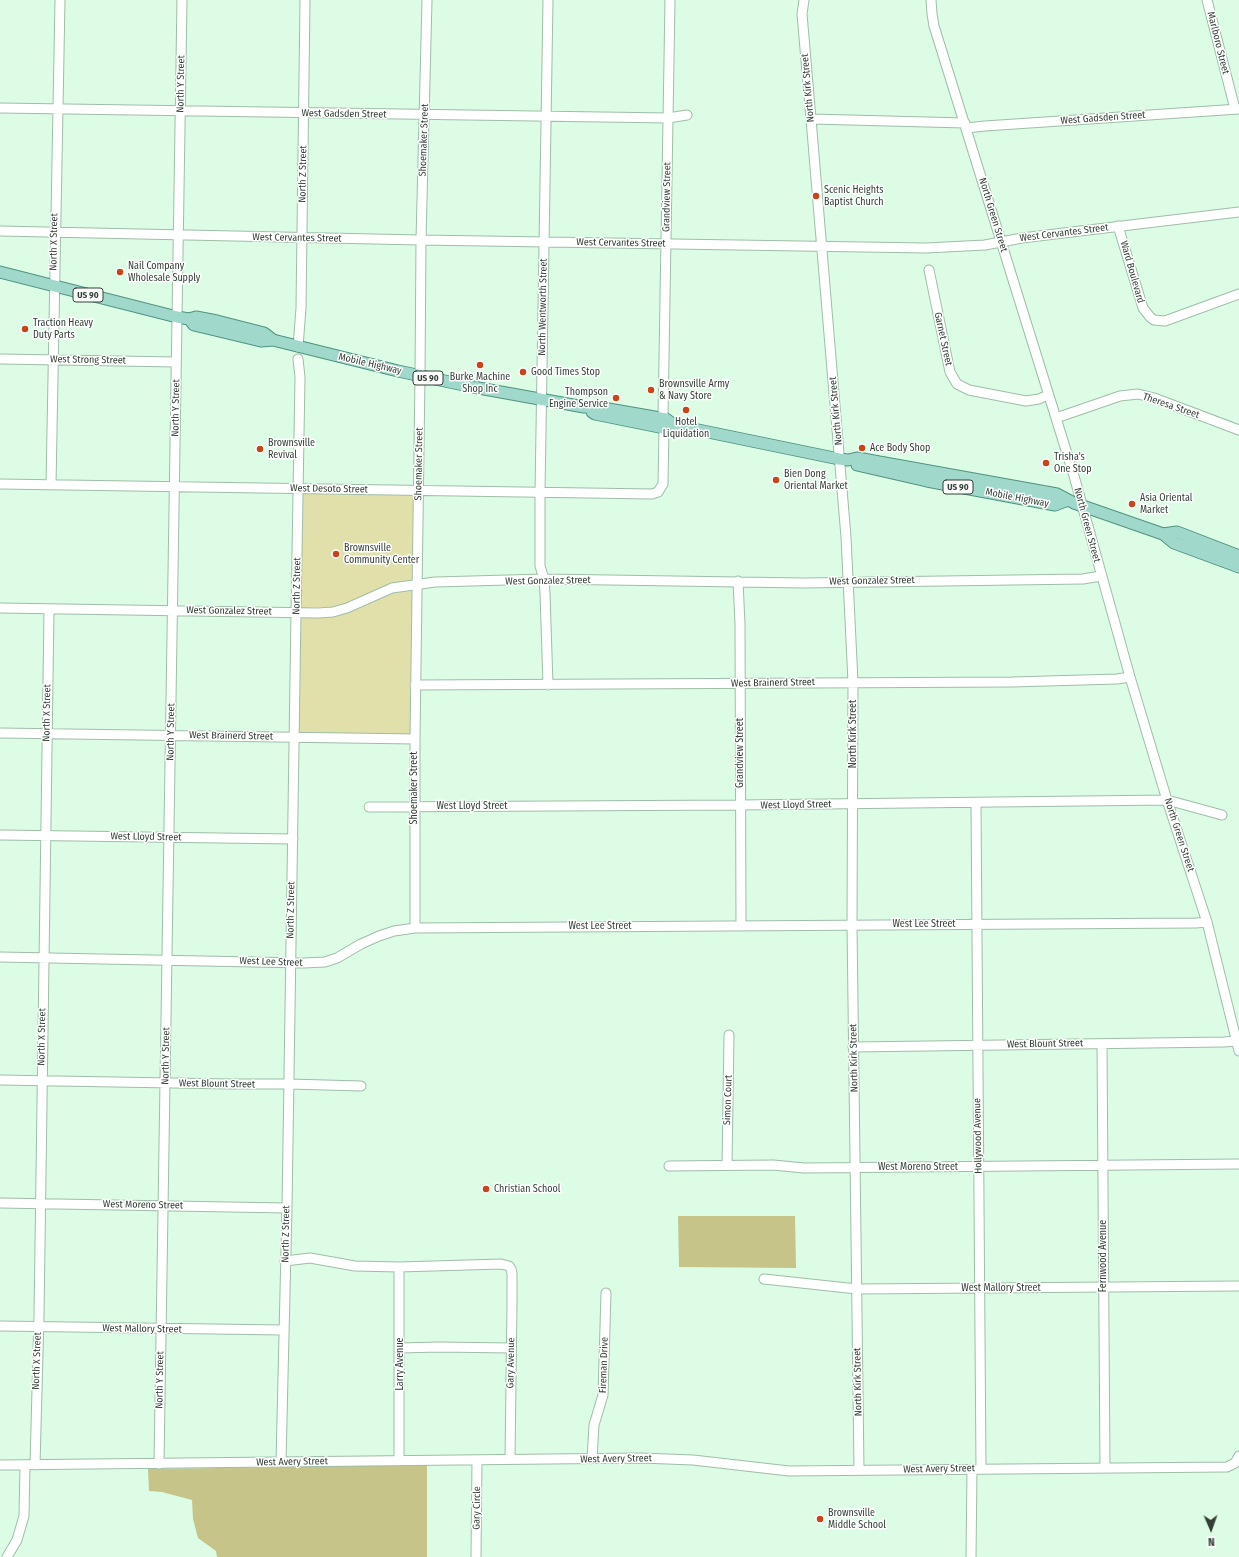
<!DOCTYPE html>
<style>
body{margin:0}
#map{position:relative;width:1239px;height:1557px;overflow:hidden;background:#ddfce6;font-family:"Fira Sans Condensed",sans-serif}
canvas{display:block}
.north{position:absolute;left:1191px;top:1509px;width:40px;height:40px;-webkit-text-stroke:3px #fff;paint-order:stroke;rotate:178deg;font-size:11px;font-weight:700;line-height:16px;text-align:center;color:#333f36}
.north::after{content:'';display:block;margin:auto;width:14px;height:18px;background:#333f36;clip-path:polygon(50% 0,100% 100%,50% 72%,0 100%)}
</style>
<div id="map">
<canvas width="1239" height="1557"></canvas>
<div class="north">N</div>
</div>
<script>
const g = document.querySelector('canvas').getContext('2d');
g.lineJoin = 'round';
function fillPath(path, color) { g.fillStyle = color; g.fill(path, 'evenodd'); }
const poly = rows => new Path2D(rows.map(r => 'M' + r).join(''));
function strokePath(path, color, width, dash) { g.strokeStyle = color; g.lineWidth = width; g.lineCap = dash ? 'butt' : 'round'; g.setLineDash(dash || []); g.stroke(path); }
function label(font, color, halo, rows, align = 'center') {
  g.font = font + ' "Fira Sans Condensed",sans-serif'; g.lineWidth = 3; g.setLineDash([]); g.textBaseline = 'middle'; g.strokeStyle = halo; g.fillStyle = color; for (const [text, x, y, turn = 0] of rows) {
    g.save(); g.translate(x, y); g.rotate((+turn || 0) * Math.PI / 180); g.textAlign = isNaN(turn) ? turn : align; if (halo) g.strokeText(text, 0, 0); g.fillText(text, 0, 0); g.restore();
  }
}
fillPath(poly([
 [302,493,415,495,413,581,392,584,346,604,333,607,300,608],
 [413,590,411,735,298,733,300,617,318,618,338,615,393,593]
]), '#e1e0aa');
fillPath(poly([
 [678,1216,795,1216,796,1268,679,1267],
 [427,1465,427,1557,217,1557,216,1551,198,1538,193,1519,192,1500,162,1492,149,1491,148,1469]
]), '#c6c489');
const minor = poly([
 [804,0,802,14,811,119,846,537,853,682,852,925,859,1470],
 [931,0,932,14,934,26,1074,476,1130,677,1167,800,1207,922,1239,1051],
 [1207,0,1235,109],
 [0,108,668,118,687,115],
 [811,119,965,123],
 [966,128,985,126,1239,109],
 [1118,226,1143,308,1150,317,1154,320,1165,321,1239,294],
 [0,231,421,240,926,248,985,245,1022,238,1239,212],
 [929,270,950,372,957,384,969,390,1026,401,1039,399,1048,395],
 [298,347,301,308,305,0],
 [0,359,176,362],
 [663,418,670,0],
 [1056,418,1120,396,1138,394,1154,398,1239,430],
 [0,484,652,494,658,492,663,484,664,428],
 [51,485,60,0],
 [738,581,740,624,741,925],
 [0,608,318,613,333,612,347,608,392,588,435,582,544,579,804,583,1083,579,1101,576],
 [415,685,1012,682,1117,679,1130,677],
 [548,685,545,593,544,579,540,566,540,492,548,0],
 [0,733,415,739],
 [976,803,981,1469],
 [369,807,740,805,1167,800,1222,815],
 [0,835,293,839],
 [415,928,415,739,420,376,421,240,427,0],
 [0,957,304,963,325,962,337,958,361,944,379,936,394,931,415,928,1196,923,1207,922],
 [1102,1044,1105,1468],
 [853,1047,1224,1042,1236,1041],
 [0,1080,230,1084,289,1084,361,1086],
 [727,1165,729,1035],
 [669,1166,773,1165,804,1168,1239,1164],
 [0,1203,287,1208],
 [285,1261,310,1258,355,1266,399,1267,501,1264,509,1266,511,1269,512,1274,512,1304,510,1459],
 [399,1267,399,1460],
 [764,1279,857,1289,1239,1286],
 [0,1326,284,1330],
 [400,1348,439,1347,511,1348],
 [592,1459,594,1425,603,1395,606,1293],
 [281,1462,287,1208,296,612,300,377,298,359],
 [159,1464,182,0],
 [0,1465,641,1458,693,1460,789,1471,1227,1467,1235,1463,1239,1456],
 [35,1465,39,1315,49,609],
 [7,1557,17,1540,24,1516,25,1465],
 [476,1557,477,1460],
 [971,1557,972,1469]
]);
const major = poly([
 [0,272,177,317,189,319,196,317,217,321,264,333,273,340],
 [189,319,194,325,215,330,261,341,273,340,398,371,473,387,584,407,597,407,666,419,674,425,839,459,848,460,857,458,1057,494,1074,503,1163,534,1174,543,1239,567],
 [592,412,595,414,664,428,674,425],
 [857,465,927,481,1055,505,1068,500],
 [1163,534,1177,532,1239,556]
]);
strokePath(minor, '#9fbda7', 11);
strokePath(major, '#509281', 13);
strokePath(minor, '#fff', 9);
strokePath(major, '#a0d9cc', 11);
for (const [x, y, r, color] of [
 [816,196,4,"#cc4319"],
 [120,272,4,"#cc4319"],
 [25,329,4,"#cc4319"],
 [480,365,4,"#cc4319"],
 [523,372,4,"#cc4319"],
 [651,390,4,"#cc4319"],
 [616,398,4,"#cc4319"],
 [686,410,4,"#cc4319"],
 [862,448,4,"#cc4319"],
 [260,449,4,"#cc4319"],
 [1046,463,4,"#cc4319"],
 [776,480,4,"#cc4319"],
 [1132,504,4,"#cc4319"],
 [336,554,4,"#cc4319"],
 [486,1189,4,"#cc4319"],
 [820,1519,4,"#cc4319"]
]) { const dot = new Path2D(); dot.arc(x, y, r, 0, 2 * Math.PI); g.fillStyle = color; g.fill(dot); strokePath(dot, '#fff', 1.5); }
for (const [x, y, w] of [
 [88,295,30],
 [428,378,30],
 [958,487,30]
]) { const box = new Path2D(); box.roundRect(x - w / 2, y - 7, w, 14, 3); g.fillStyle = '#fff'; g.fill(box); strokePath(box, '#333f36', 1); }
label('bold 9px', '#333f36', null, [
 ["US 90",88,295],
 ["US 90",428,378],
 ["US 90",958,487]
]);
label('10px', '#333f36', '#fff', [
 ["Marlboro Street",1218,43,76],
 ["North Y Street",181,84,-89],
 ["North Kirk Street",808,88,-95],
 ["West Gadsden Street",344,114,1],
 ["West Gadsden Street",1103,118,-4],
 ["Shoemaker Street",424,140,-88],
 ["North Z Street",303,174,-89],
 ["Grandview Street",667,197,-89],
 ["North Green Street",993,215,73],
 ["West Cervantes Street",1064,233,-7],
 ["West Cervantes Street",297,238,1],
 ["North X Street",54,242,-89],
 ["West Cervantes Street",621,243,1],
 ["Ward Boulevard",1132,272,74],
 ["North Wentworth Street",543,307,-89],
 ["Garnet Street",943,339,78],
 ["West Strong Street",88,360,1],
 ["Mobile Highway",370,364,13],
 ["Theresa Street",1171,406,19],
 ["North Y Street",176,408,-89],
 ["North Kirk Street",836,411,-95],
 ["Shoemaker Street",419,464,-89],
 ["West Desoto Street",329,489,1],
 ["Mobile Highway",1017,498,11],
 ["North Green Street",1087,525,75],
 ["West Gonzalez Street",548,581,-1],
 ["West Gonzalez Street",872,581,-1],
 ["North Z Street",297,586,-89],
 ["West Gonzalez Street",229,611,1],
 ["West Brainerd Street",773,683,-1],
 ["North X Street",47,713,-89],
 ["North Y Street",171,732,-89],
 ["North Kirk Street",853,734,-90],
 ["West Brainerd Street",231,736,1],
 ["Grandview Street",740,753,-90],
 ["Shoemaker Street",414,788,-90],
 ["West Lloyd Street",796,805,-1],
 ["West Lloyd Street",472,806],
 ["North Green Street",1179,835,72],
 ["West Lloyd Street",146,837,1],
 ["North Z Street",291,910,-89],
 ["West Lee Street",924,924],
 ["West Lee Street",600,926],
 ["West Lee Street",271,962,2],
 ["North X Street",42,1037,-89],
 ["West Blount Street",1045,1044,-1],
 ["North Y Street",166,1056,-89],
 ["North Kirk Street",854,1058,-91],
 ["West Blount Street",217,1084,1],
 ["Simon Court",728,1100,-88],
 ["Hollywood Avenue",978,1136,-91],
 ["West Moreno Street",918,1167],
 ["West Moreno Street",143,1205,1],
 ["North Z Street",286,1234,-89],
 ["Fernwood Avenue",1103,1256,-90],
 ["West Mallory Street",1001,1288],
 ["West Mallory Street",142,1329,1],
 ["North X Street",37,1361,-88],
 ["Gary Avenue",511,1363,-89],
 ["Larry Avenue",400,1364,-90],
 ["Fireman Drive",604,1365,-88],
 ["North Y Street",160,1380,-89],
 ["North Kirk Street",858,1382,-91],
 ["West Avery Street",616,1459,-1],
 ["West Avery Street",292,1462,-1],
 ["West Avery Street",939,1469,-1],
 ["Gary Circle",477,1508,-89]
]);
label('10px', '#333f36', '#fff', [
 ["Scenic Heights",824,190],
 ["Baptist Church",824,202],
 ["Nail Company",128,266],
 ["Wholesale Supply",128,278],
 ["Traction Heavy",33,323],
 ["Duty Parts",33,335],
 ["Good Times Stop",531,372],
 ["Burke Machine",480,377,"center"],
 ["Shop Inc",480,389,"center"],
 ["Brownsville Army",659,384],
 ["& Navy Store",659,396],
 ["Thompson",608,392,"right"],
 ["Engine Service",608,404,"right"],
 ["Hotel",686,422,"center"],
 ["Liquidation",686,434,"center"],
 ["Brownsville",268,443],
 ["Revival",268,455],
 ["Ace Body Shop",870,448],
 ["Trisha's",1054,457],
 ["One Stop",1054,469],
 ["Bien Dong",784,474],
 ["Oriental Market",784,486],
 ["Asia Oriental",1140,498],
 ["Market",1140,510],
 ["Brownsville",344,548],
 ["Community Center",344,560],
 ["Christian School",494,1189],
 ["Brownsville",828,1513],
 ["Middle School",828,1525]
], 'left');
</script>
